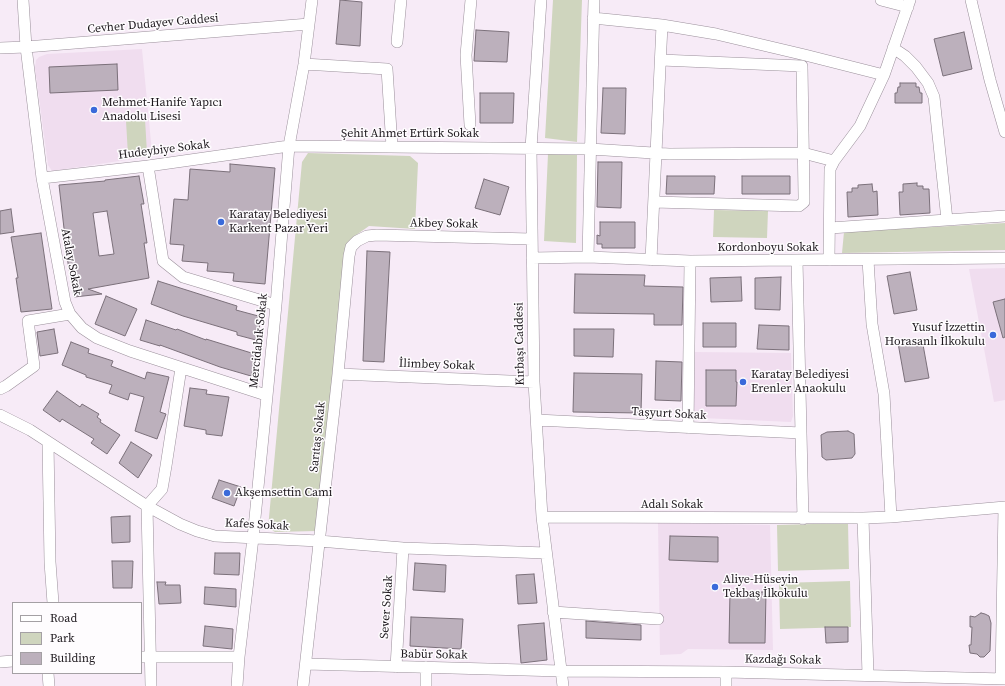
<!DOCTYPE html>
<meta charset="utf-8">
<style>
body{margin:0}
#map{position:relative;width:1005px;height:686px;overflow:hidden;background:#f7ebf7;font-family:"Source Serif 4",serif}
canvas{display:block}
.legend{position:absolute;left:12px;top:602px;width:130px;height:72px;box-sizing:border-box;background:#fefcfe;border:1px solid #a4a0a4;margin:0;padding:5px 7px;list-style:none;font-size:12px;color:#1c171c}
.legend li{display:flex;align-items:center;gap:8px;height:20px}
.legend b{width:20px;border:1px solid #a4a0a4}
</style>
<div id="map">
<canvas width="1005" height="686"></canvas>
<ul class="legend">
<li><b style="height:5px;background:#fff"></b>Road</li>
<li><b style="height:11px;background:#cfd5be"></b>Park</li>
<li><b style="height:11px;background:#bcb0bc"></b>Building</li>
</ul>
</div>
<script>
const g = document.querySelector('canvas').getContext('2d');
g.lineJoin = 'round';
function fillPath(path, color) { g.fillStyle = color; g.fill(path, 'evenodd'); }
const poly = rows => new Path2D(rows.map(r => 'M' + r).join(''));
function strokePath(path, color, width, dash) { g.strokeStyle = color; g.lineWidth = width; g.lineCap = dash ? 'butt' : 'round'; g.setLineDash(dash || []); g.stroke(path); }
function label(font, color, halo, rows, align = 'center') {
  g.font = font + ' "Source Serif 4",serif'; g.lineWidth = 3; g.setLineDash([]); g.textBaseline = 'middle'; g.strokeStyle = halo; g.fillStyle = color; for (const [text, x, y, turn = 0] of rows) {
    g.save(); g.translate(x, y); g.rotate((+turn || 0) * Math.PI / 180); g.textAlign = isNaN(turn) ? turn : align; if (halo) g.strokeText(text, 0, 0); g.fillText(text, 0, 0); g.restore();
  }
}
fillPath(poly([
 [142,49,152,152,147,157,52,171,48,165,35,68,36,60,39,57,47,54],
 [1005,268,1005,400,994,402,969,269],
 [695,352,791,353,793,416,791,422,702,418,696,416,694,411],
 [658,523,770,525,773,650,688,649,681,654,660,655]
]), '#f0ddef');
fillPath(poly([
 [553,0,582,0,577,142,545,138],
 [145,119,147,153,128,155,126,121],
 [308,153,410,156,418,163,415,229,369,226,352,238,346,245,316,531,275,532,268,528,302,162],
 [548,154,577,155,576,243,544,241],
 [714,210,768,211,767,238,713,237],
 [1005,223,1005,250,842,253,844,232],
 [848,523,849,569,778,571,777,525],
 [850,581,851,627,780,629,779,583]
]), '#cfd5be');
const building = poly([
 [340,0,362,2,360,46,336,44,340,0],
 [476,30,509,32,507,62,474,61,476,30],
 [964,32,972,69,943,76,934,39,964,32],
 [117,64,118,90,50,93,49,67,117,64],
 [900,83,916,83,916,87,919,87,920,93,922,93,922,103,895,103,895,93,897,93,898,87,900,87,900,83],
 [603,88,626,88,625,134,601,133,603,88],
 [480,93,514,93,513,123,480,123,480,93],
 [598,162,622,162,621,208,597,207,598,162],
 [230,164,275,168,265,284,233,281,234,273,207,271,208,263,182,261,184,245,170,244,174,199,188,200,190,169,230,172,230,164],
 [139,176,144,204,141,204,147,243,144,243,149,278,88,289,102,294,74,297,68,263,59,185,105,181,105,180,139,176],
 [107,211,114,254,99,256,93,213,107,211],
 [667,176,715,176,714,194,666,194,667,176],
 [742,176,790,176,790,194,742,194,742,176],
 [484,179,509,187,500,215,475,208,484,179],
 [917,183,917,186,923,186,923,189,929,189,930,213,900,215,899,192,903,192,903,184,917,183],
 [872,184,873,192,877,191,878,215,848,217,847,192,852,192,852,188,858,188,858,185,872,184],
 [11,209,14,232,0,234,0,211,11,209],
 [600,222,635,222,635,248,602,248,602,244,597,244,597,235,600,236,600,222],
 [41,233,52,309,21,312,16,278,18,278,11,237,41,233],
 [367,251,390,252,384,362,363,361,367,251],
 [910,272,917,310,894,314,887,276,910,272],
 [575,274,645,275,644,286,683,287,682,325,654,325,654,314,574,313,575,274],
 [741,277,742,301,711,302,710,278,741,277],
 [781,277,780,310,755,309,755,278,781,277],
 [158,281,237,306,236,310,262,317,256,340,237,335,237,332,183,316,151,304,158,281],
 [106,296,137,309,125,336,95,324,106,296],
 [1005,299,1005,337,1003,338,993,302,1005,299],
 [146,320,176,330,177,329,206,340,206,339,258,355,251,376,220,367,160,345,160,346,140,340,146,320],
 [703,323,736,323,736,347,703,347,703,323],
 [759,325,789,326,789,350,757,349,759,325],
 [54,329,58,353,40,356,37,332,54,329],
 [574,329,614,329,613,357,574,356,574,329],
 [922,339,929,378,905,382,898,343,922,339],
 [71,342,89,349,88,353,113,361,111,366,145,379,147,372,169,377,160,412,166,414,157,439,135,431,144,397,130,393,128,400,109,393,112,385,86,377,86,375,62,365,71,342],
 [656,361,682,362,681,401,655,400,656,361],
 [706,370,736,370,736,382,737,382,736,406,706,406,706,370],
 [574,373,642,374,641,413,573,412,574,373],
 [190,388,207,390,206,394,229,397,222,436,206,434,206,430,184,426,190,388],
 [57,391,80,407,82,404,99,414,97,417,101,420,100,422,120,435,107,454,91,443,94,439,62,419,60,422,43,410,57,391],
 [848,431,854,434,855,454,852,458,826,460,822,457,821,435,827,432,848,431],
 [131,442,152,455,138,478,119,463,131,442],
 [219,480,241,487,234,506,212,498,219,480],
 [130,516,130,542,112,543,111,517,130,516],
 [670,536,718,537,718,562,669,560,670,536],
 [215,553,240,553,239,575,214,574,215,553],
 [112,561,133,561,132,588,113,588,112,561],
 [415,563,446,565,445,592,413,590,415,563],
 [534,574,537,603,518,604,516,575,534,574],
 [157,582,166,582,165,585,180,585,181,603,159,604,157,582],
 [205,587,236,589,236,607,204,604,205,587],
 [730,592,766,592,765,643,729,643,730,592],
 [981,613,985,614,989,616,991,623,990,651,984,657,980,657,977,654,970,653,969,645,971,645,972,627,970,627,970,616,975,617,981,613],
 [411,617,463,619,461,649,410,646,411,617],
 [586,621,641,625,641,640,586,638,586,621],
 [544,623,547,660,521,663,518,625,544,623],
 [205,626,233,629,232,649,203,646,205,626],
 [825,627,848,627,848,642,826,643,825,627]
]);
fillPath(building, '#bcb0bc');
strokePath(building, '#7b707a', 1);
const minor = poly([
 [23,0,26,47,42,178,65,302,70,314,82,328,97,338,130,351,266,395],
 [541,0,531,148,534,382,542,517,563,686],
 [881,0,908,7],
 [971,0,990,80,1005,132],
 [593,18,662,25,716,34,805,55,884,75],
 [397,42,401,0],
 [0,48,26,47,309,24],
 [893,48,905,56,916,67,928,83,934,97,947,220],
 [304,64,387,69,392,147],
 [470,125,466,55,471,0],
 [148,166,163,261,183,277,276,305],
 [42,178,148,166,289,146,590,149,669,154,803,153,834,161],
 [654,202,799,206,804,202,804,196,802,66,661,60],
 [830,228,1005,216],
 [588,257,594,0],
 [532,258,588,257,690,261,1005,258],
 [651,260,662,25],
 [797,260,803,519],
 [829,260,830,169,834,161,860,126,884,75,910,0],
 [868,260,872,324,884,394,891,517],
 [338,374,534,382],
 [0,389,6,386,34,366,28,321,70,314],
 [0,415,30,430,147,506,180,524,197,531,215,536,319,541,403,548,546,553],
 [537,420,801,433],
 [688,428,690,261],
 [48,442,50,562,53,603],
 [542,517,863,518,891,517,1005,507],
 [863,518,868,675],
 [553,612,658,619],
 [141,657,239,657],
 [0,662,13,661],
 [306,664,561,671,726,672,1005,679],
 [396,667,403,548],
 [726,672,726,686],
 [48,673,49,686],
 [1001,679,1004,507],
 [151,686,147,506,162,489,166,466,181,368],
 [237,686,239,657,253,538,276,305,289,146,304,64,312,0],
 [303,686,338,374,349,256,351,247,357,241,367,236,377,235,531,239],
 [426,686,426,667]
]);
strokePath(minor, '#9b909b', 12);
strokePath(minor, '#fff', 11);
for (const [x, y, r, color] of [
 [94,110,4,"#3a6ada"],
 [221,222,4,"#3a6ada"],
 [993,335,4,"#3a6ada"],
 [743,382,4,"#3a6ada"],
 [227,493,4,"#3a6ada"],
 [715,587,4,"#3a6ada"]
]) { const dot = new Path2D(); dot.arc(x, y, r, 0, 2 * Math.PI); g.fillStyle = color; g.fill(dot); strokePath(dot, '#fefcfe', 1.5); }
label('12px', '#1c171c', '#fefcfe', [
 ["Cevher Dudayev Caddesi",153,24,-5],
 ["Şehit Ahmet Ertürk Sokak",410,134],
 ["Hudeybiye Sokak",164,150,-7],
 ["Akbey Sokak",444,224,1],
 ["Kordonboyu Sokak",768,248],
 ["Atalay Sokak",71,262,79],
 ["Mercidabık Sokak",259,341,-84],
 ["Kırbaşı Caddesi",520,344,-91],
 ["İlimbey Sokak",437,365,2],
 ["Taşyurt Sokak",669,414,3],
 ["Sarıtaş Sokak",318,437,-84],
 ["Adalı Sokak",672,505],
 ["Kafes Sokak",257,525,3],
 ["Sever Sokak",387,607,-86],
 ["Babür Sokak",434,655,1],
 ["Kazdağı Sokak",783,660,1]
]);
label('12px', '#1c171c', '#fefcfe', [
 ["Mehmet-Hanife Yapıcı",102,103],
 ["Anadolu Lisesi",102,117],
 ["Karatay Belediyesi",229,215],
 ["Karkent Pazar Yeri",229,229],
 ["Yusuf İzzettin",985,328,"right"],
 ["Horasanlı İlkokulu",985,342,"right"],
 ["Karatay Belediyesi",751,375],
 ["Erenler Anaokulu",751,389],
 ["Akşemsettin Cami",235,493],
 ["Aliye-Hüseyin",723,580],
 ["Tekbaş İlkokulu",723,594]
], 'left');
</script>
